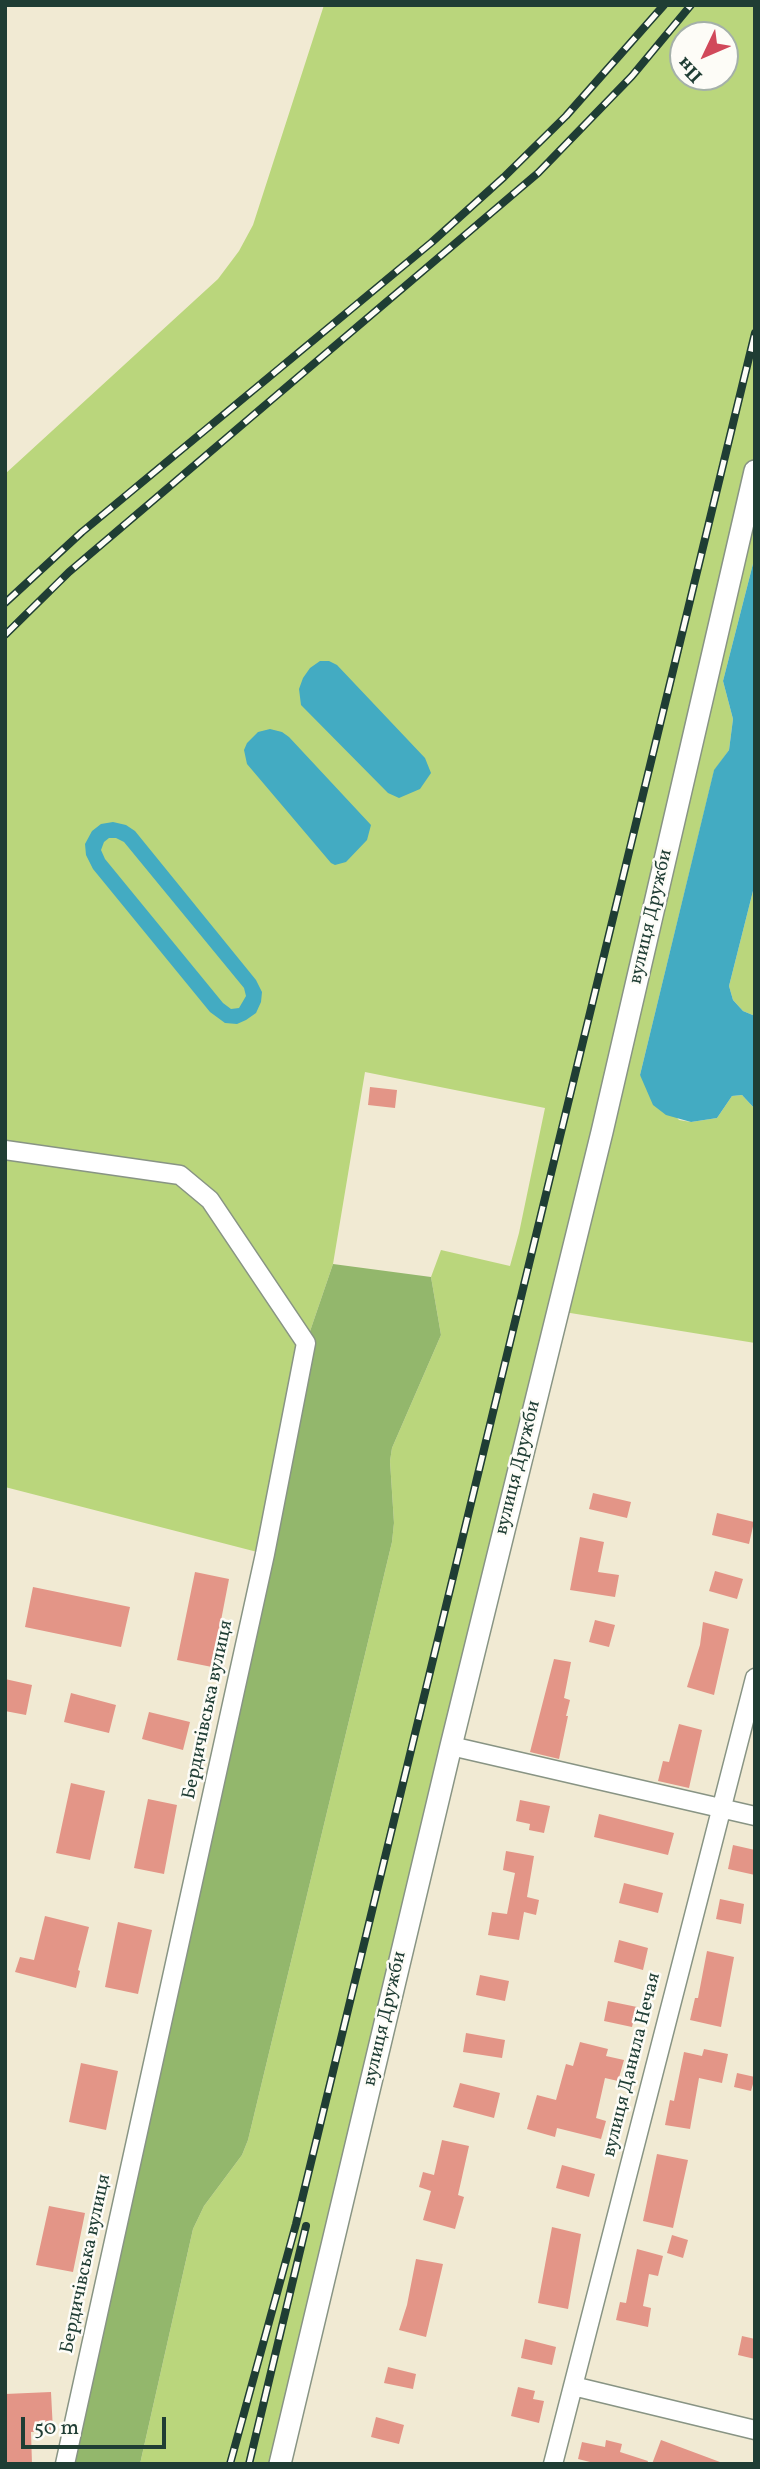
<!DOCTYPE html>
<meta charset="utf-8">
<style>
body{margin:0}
#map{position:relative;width:760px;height:2469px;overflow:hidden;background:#f1ead3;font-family:Vollkorn,serif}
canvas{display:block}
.frame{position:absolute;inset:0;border:7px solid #1f3d34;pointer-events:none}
.north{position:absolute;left:669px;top:21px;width:70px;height:70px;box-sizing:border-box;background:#fdfcf7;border:2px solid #a4b0a9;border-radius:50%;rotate:226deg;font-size:19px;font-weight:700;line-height:28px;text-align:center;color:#1f3d34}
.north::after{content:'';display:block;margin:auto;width:24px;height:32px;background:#d1495b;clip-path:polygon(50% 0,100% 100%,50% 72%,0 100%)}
.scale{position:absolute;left:21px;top:2417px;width:145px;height:32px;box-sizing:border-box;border:4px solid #1f3d34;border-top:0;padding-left:9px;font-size:21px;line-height:24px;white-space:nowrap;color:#1f3d34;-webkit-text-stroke:5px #fdfcf7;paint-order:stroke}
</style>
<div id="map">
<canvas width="760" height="2469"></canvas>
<div class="frame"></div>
<div class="north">Пн</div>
<div class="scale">50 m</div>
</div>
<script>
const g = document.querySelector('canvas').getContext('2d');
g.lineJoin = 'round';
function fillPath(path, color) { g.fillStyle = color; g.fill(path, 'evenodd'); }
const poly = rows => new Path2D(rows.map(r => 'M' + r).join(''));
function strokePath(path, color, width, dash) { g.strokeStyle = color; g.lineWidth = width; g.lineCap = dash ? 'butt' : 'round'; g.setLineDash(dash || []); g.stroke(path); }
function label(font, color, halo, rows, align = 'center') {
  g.font = font + ' Vollkorn,serif'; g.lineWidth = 5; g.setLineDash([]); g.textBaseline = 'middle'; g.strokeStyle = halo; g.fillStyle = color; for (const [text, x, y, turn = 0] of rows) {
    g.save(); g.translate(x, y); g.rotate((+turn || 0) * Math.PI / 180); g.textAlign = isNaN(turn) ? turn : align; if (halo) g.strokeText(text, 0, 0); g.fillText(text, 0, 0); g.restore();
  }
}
fillPath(poly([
 [324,5,755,5,755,556,723,681,733,719,729,750,714,771,640,1075,679,1120,691,1122,717,1118,732,1096,742,1095,755,1109,755,1343,558,1311,280,2464,140,2464,193,2229,204,2206,242,2155,248,2140,392,1542,394,1523,390,1461,392,1448,441,1335,431,1277,441,1250,510,1266,519,1233,545,1108,365,1072,333,1264,306,1343,265,1554,5,1487,5,474,218,279,239,251,253,225],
 [683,35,725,35,725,77,683,77],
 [755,883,755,1016,743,1011,733,1000,729,986]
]), '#bad67c');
fillPath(poly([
 [333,1264,431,1277,441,1335,392,1448,390,1461,394,1523,392,1542,248,2140,242,2155,204,2206,193,2229,140,2464,65,2464,306,1343]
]), '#93b76c');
fillPath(poly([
 [755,556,755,883,729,986,733,1000,743,1011,755,1016,755,1109,742,1095,732,1096,717,1118,691,1122,666,1115,653,1105,640,1075,714,770,729,750,733,719,723,681],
 [320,661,329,661,337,665,425,758,431,773,420,789,399,798,388,793,301,705,299,689,303,678,310,668],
 [270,729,282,732,289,737,371,825,367,840,346,862,335,865,331,863,247,764,244,750,247,743,258,732],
 [113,822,126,825,135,831,256,980,262,992,261,1002,256,1013,246,1020,237,1024,225,1023,210,1012,93,869,86,855,85,844,92,831,101,824],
 [109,838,116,838,124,842,244,988,246,996,239,1008,231,1009,223,1003,105,859,101,850,104,842]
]), '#43abc2');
fillPath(poly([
 [370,1087,397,1090,395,1108,368,1105],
 [593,1493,631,1502,627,1518,589,1509],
 [717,1513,754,1522,749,1544,712,1535],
 [580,1537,604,1542,598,1572,619,1575,615,1597,570,1590],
 [715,1571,743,1579,737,1599,709,1591],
 [195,1572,229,1579,212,1667,177,1660],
 [33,1587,130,1607,121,1647,25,1627],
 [595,1620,615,1625,609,1647,589,1642],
 [703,1622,729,1629,714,1695,687,1687,700,1645],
 [554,1659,571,1662,564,1698,570,1700,566,1716,568,1716,559,1759,530,1752],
 [5,1679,32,1685,26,1715,5,1711],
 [71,1693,116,1705,109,1733,64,1722],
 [149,1712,190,1722,183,1750,142,1739],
 [679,1724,702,1730,689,1788,658,1781,663,1761,669,1762],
 [71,1783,105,1791,90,1860,56,1853],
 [148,1799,177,1805,164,1874,134,1868],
 [520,1800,550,1806,544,1833,529,1830,530,1824,516,1821],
 [599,1814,674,1833,668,1855,594,1837],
 [733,1845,755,1850,755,1875,728,1869],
 [506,1851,534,1856,527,1897,539,1900,536,1915,524,1912,519,1940,488,1935,492,1912,507,1914,515,1873,503,1870],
 [624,1883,663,1893,658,1913,619,1903],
 [720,1899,744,1904,741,1924,716,1919],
 [45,1916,89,1927,78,1970,80,1971,76,1988,15,1972,20,1957,34,1960],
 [118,1922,152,1930,138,1994,105,1987],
 [619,1940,648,1948,643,1970,614,1962],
 [707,1951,734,1957,721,2027,690,2020,695,1998,698,1998],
 [480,1975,509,1981,505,2001,476,1995],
 [608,2001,637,2007,632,2027,604,2021],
 [466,2033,505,2040,502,2058,463,2052],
 [580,2042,608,2049,606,2056,624,2060,618,2081,605,2078,596,2118,606,2121,601,2139,557,2128,555,2137,527,2129,537,2095,556,2100,566,2064,573,2066],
 [704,2049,728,2054,722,2083,699,2078,690,2129,665,2125,670,2100,674,2101,684,2052,702,2056],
 [81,2063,118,2071,106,2130,69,2122],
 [737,2073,755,2077,751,2091,734,2087],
 [460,2083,500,2093,494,2118,453,2107],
 [442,2140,469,2146,458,2195,464,2197,455,2229,423,2220,431,2191,419,2187,423,2172,434,2175],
 [657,2154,688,2160,673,2228,643,2221],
 [562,2165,595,2174,589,2197,556,2188],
 [49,2206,85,2213,73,2272,36,2265],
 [552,2227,581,2234,568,2309,538,2303],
 [672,2235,688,2240,683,2258,667,2253],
 [637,2249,663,2256,658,2276,649,2274,643,2306,651,2308,648,2327,616,2320,620,2302,626,2303],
 [416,2259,443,2264,426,2337,399,2330,407,2305],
 [742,2336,755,2339,755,2359,738,2355],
 [525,2339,556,2347,552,2365,521,2358],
 [388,2367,416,2374,413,2389,384,2383],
 [518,2387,535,2391,533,2399,544,2401,539,2423,511,2416],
 [51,2392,53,2431,31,2432,32,2464,5,2464,5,2394],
 [376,2417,404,2425,399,2444,371,2437],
 [606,2440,622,2444,620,2452,648,2461,647,2464,598,2464,578,2459,582,2442,605,2447],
 [661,2440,720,2462,720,2464,652,2464]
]), '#e39587');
const minor = poly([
 [5,1150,180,1175,210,1200,306,1343,265,1554,65,2464],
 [451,1746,755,1816],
 [573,2386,755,2430],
 [553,2464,755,1678]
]);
const tertiary = poly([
 [280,2464,451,1746,602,1132,755,471]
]);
strokePath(minor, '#889484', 21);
strokePath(tertiary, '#889484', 24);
strokePath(minor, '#fff', 18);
strokePath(tertiary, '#fff', 21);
const rail = poly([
 [5,603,82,532,432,242,504,177,566,116,664,5],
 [5,635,69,572,538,173,632,76,691,5],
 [230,2464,296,2224,755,333],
 [249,2464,306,2226]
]);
strokePath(rail, '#1f3d34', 8);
strokePath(rail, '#fdfcf7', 5, [16]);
label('19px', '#1f3d34', '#fdfcf7', [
 ["вулиця Дружби",652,917,-77],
 ["вулиця Дружби",519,1468,-76],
 ["Бердичівська вулиця",209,1710,-78],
 ["вулиця Дружби",386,2019,-77],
 ["вулиця Данила Нечая",633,2065,-76],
 ["Бердичівська вулиця",87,2264,-78]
]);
</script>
